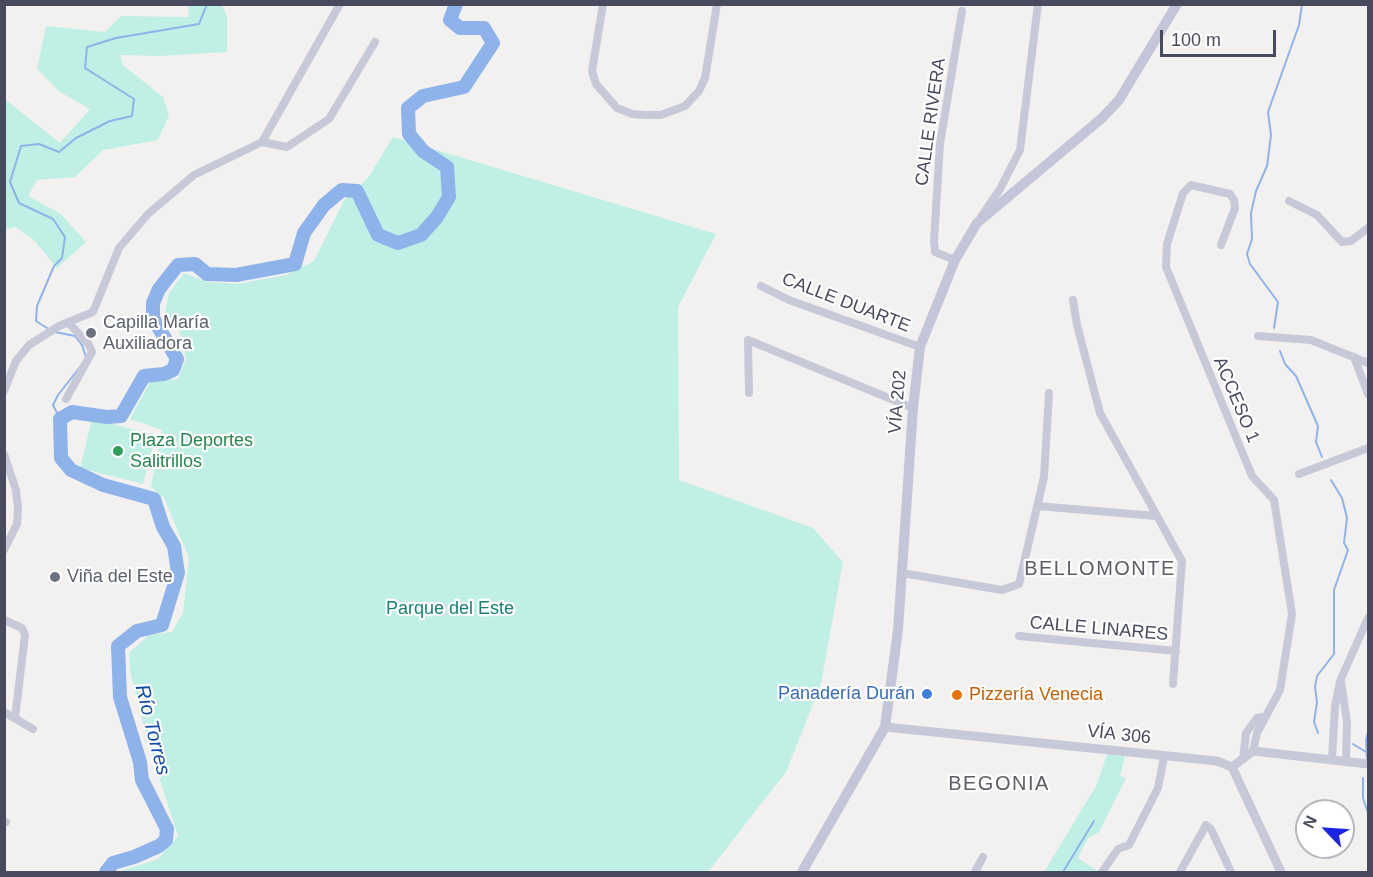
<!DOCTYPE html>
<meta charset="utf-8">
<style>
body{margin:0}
#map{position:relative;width:1373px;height:877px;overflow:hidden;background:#f3f1f0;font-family:Arial,sans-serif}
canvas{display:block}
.frame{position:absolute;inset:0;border:6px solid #484b5e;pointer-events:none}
.north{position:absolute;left:1295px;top:799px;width:60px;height:60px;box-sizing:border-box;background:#fff;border:2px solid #b6b7bf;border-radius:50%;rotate:295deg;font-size:16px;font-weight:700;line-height:24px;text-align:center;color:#484b5e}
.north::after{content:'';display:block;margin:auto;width:21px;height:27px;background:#1b24e2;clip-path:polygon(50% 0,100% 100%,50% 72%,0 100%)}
.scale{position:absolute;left:1160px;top:30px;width:116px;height:27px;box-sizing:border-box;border:3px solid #484b5e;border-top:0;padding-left:8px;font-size:18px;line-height:21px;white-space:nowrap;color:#484b5e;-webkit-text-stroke:4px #fff;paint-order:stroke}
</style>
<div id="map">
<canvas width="1373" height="877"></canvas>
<div class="frame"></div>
<div class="north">N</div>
<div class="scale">100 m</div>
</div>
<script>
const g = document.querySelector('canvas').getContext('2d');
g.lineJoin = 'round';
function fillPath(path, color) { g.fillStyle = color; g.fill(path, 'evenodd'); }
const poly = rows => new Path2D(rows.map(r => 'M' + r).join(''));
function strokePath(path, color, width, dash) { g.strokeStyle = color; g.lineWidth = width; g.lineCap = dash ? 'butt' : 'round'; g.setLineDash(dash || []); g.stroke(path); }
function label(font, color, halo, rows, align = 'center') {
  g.font = font + ' Arial,sans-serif'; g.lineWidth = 4.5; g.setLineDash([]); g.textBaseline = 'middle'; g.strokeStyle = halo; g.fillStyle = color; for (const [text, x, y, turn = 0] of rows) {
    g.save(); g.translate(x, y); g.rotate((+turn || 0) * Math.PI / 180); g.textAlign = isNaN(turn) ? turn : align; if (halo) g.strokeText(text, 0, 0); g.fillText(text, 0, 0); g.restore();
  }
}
fillPath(poly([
 [188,5,222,5,227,16,227,52,159,56,120,55,123,65,163,97,169,115,158,140,103,150,75,177,37,180,28,196,61,214,86,242,57,268,33,239,15,227,5,229,5,99,60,143,90,109,60,92,37,69,46,26,105,32,121,16,189,17],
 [393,137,716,234,678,307,679,480,813,528,843,562,821,684,786,772,708,872,118,872,158,859,178,836,148,743,131,676,129,653,149,635,172,632,183,613,189,558,164,498,151,487,162,430,130,419,150,382,178,379,186,359,179,330,164,317,169,293,184,273,208,282,236,284,286,275,314,261,344,200,368,178],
 [92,419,156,435,143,484,80,468],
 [1108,752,1125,756,1120,776,1126,778,1099,832,1088,838,1078,858,1099,872,1044,872,1096,786]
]), '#c0efe5');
strokePath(poly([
 [1274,328,1278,302,1250,264,1247,254,1252,239,1251,213,1256,191,1267,166,1271,135,1268,112,1299,25,1302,4],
 [50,330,36,321,37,306,54,266,62,258,65,237,53,219,19,203,10,182,21,146,39,144,59,152,76,138,110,121,132,116,134,99,85,68,87,47,116,38,199,24,207,4],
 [55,332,75,336,82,345,86,357],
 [1280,351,1285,364,1296,376,1318,426,1316,442,1322,457],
 [60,419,53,405,58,395,80,367],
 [1318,733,1314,722,1317,702,1315,687,1317,676,1334,654,1334,590,1348,550,1344,543,1347,518,1342,498,1331,480],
 [1353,744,1366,752],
 [1367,760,1366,740,1368,732],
 [1363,778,1363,798,1368,813],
 [1063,872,1094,821]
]), '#8eb3eb', 2);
strokePath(poly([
 [106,872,113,863,134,857,159,846,166,840,167,829,142,780,140,762,120,697,118,646,137,631,162,625,178,573,174,546,163,527,154,499,103,485,71,470,61,458,60,419,72,412,107,417,121,416,144,376,164,374,173,370,177,359,153,318,153,303,159,289,178,265,195,264,207,274,236,275,295,264,304,233,324,205,342,190,357,191,378,235,398,243,421,235,437,217,449,197,447,167,423,151,409,134,408,108,423,96,464,87,493,43,484,28,460,28,450,20,456,4]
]), '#8eb3eb', 14);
strokePath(poly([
 [603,4,592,71,596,84,617,108,632,114,646,115,661,115,685,106,699,91,705,78,717,4],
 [262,142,287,147,329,119,375,42],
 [1289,201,1317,215,1342,242,1351,241,1368,228],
 [981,217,1000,189,1020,150,1038,4],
 [1221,245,1235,208,1234,200,1230,194,1191,185,1183,193,1167,244,1166,267,1252,476,1274,500,1292,614,1280,690,1257,733,1253,751],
 [955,260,935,252,934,241,940,144,962,11],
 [761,286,789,300,920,347],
 [1073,300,1077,325,1100,413,1182,561,1173,684],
 [1258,336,1311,340,1368,363],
 [1354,357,1368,394],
 [4,391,16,361,29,345,59,326,93,312,119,248,148,214,194,175,262,142,340,4],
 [749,393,748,340,913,408],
 [66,399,92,352,89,345,68,322],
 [4,454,16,490,18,508,17,524,4,550],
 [1299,474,1368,448],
 [1037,506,1156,516],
 [902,573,1002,590,1019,584,1044,477,1049,393],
 [4,620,22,628,25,635,15,718],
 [1019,636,1176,651],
 [1341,682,1347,722,1346,761],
 [4,712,33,729],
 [1243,759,1246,733,1257,718,1264,717],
 [1332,759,1335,706,1340,681,1368,618],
 [4,821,6,822],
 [975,872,983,857],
 [1102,872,1118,849,1129,845,1158,788,1164,757],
 [1180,872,1206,825,1211,829,1231,872]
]), '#c7c9d8', 8);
strokePath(poly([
 [885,727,1217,761,1232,767,1281,872],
 [1232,767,1253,751,1368,764]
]), '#c7c9d8', 9);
strokePath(poly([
 [802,872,885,727,898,630,913,408,920,347,955,260,977,223,1102,118,1119,100,1177,4]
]), '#c3c5d9', 10);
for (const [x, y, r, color] of [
 [91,333,6,"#6b7280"],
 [118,451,6,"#2e9e5b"],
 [55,577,6,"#6b7280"],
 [927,694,6,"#3f7fe0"],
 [957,695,6,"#e8710a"]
]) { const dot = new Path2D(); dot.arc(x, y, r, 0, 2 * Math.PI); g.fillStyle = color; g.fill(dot); strokePath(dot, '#fff', 2); }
label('18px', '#484b5e', '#fff', [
 ["CALLE RIVERA",931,122,-82],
 ["CALLE DUARTE",846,303,21],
 ["ACCESO 1",1236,400,67],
 ["VÍA 202",898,402,-85],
 ["CALLE LINARES",1099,629,5],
 ["VÍA 306",1119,735,6]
]);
label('18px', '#5b616d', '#fff', [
 ["Capilla María",103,323],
 ["Auxiliadora",103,344],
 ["Viña del Este",67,577]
], 'left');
label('18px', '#27864d', '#fff', [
 ["Plaza Deportes",130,441],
 ["Salitrillos",130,462]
], 'left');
label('18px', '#188075', '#fff', [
 ["Parque del Este",450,609]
]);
label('18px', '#366cbe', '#fff', [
 ["Panadería Durán",915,694]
], 'right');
label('18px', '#c56008', '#fff', [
 ["Pizzería Venecia",969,695]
], 'left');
g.letterSpacing = '1.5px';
label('20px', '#5d5d65', '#fff', [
 ["BELLOMONTE",1100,569],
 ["BEGONIA",999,784]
]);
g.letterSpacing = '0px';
label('italic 20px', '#0e4cab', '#fff', [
 ["Río Torres",152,730,76]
]);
</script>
